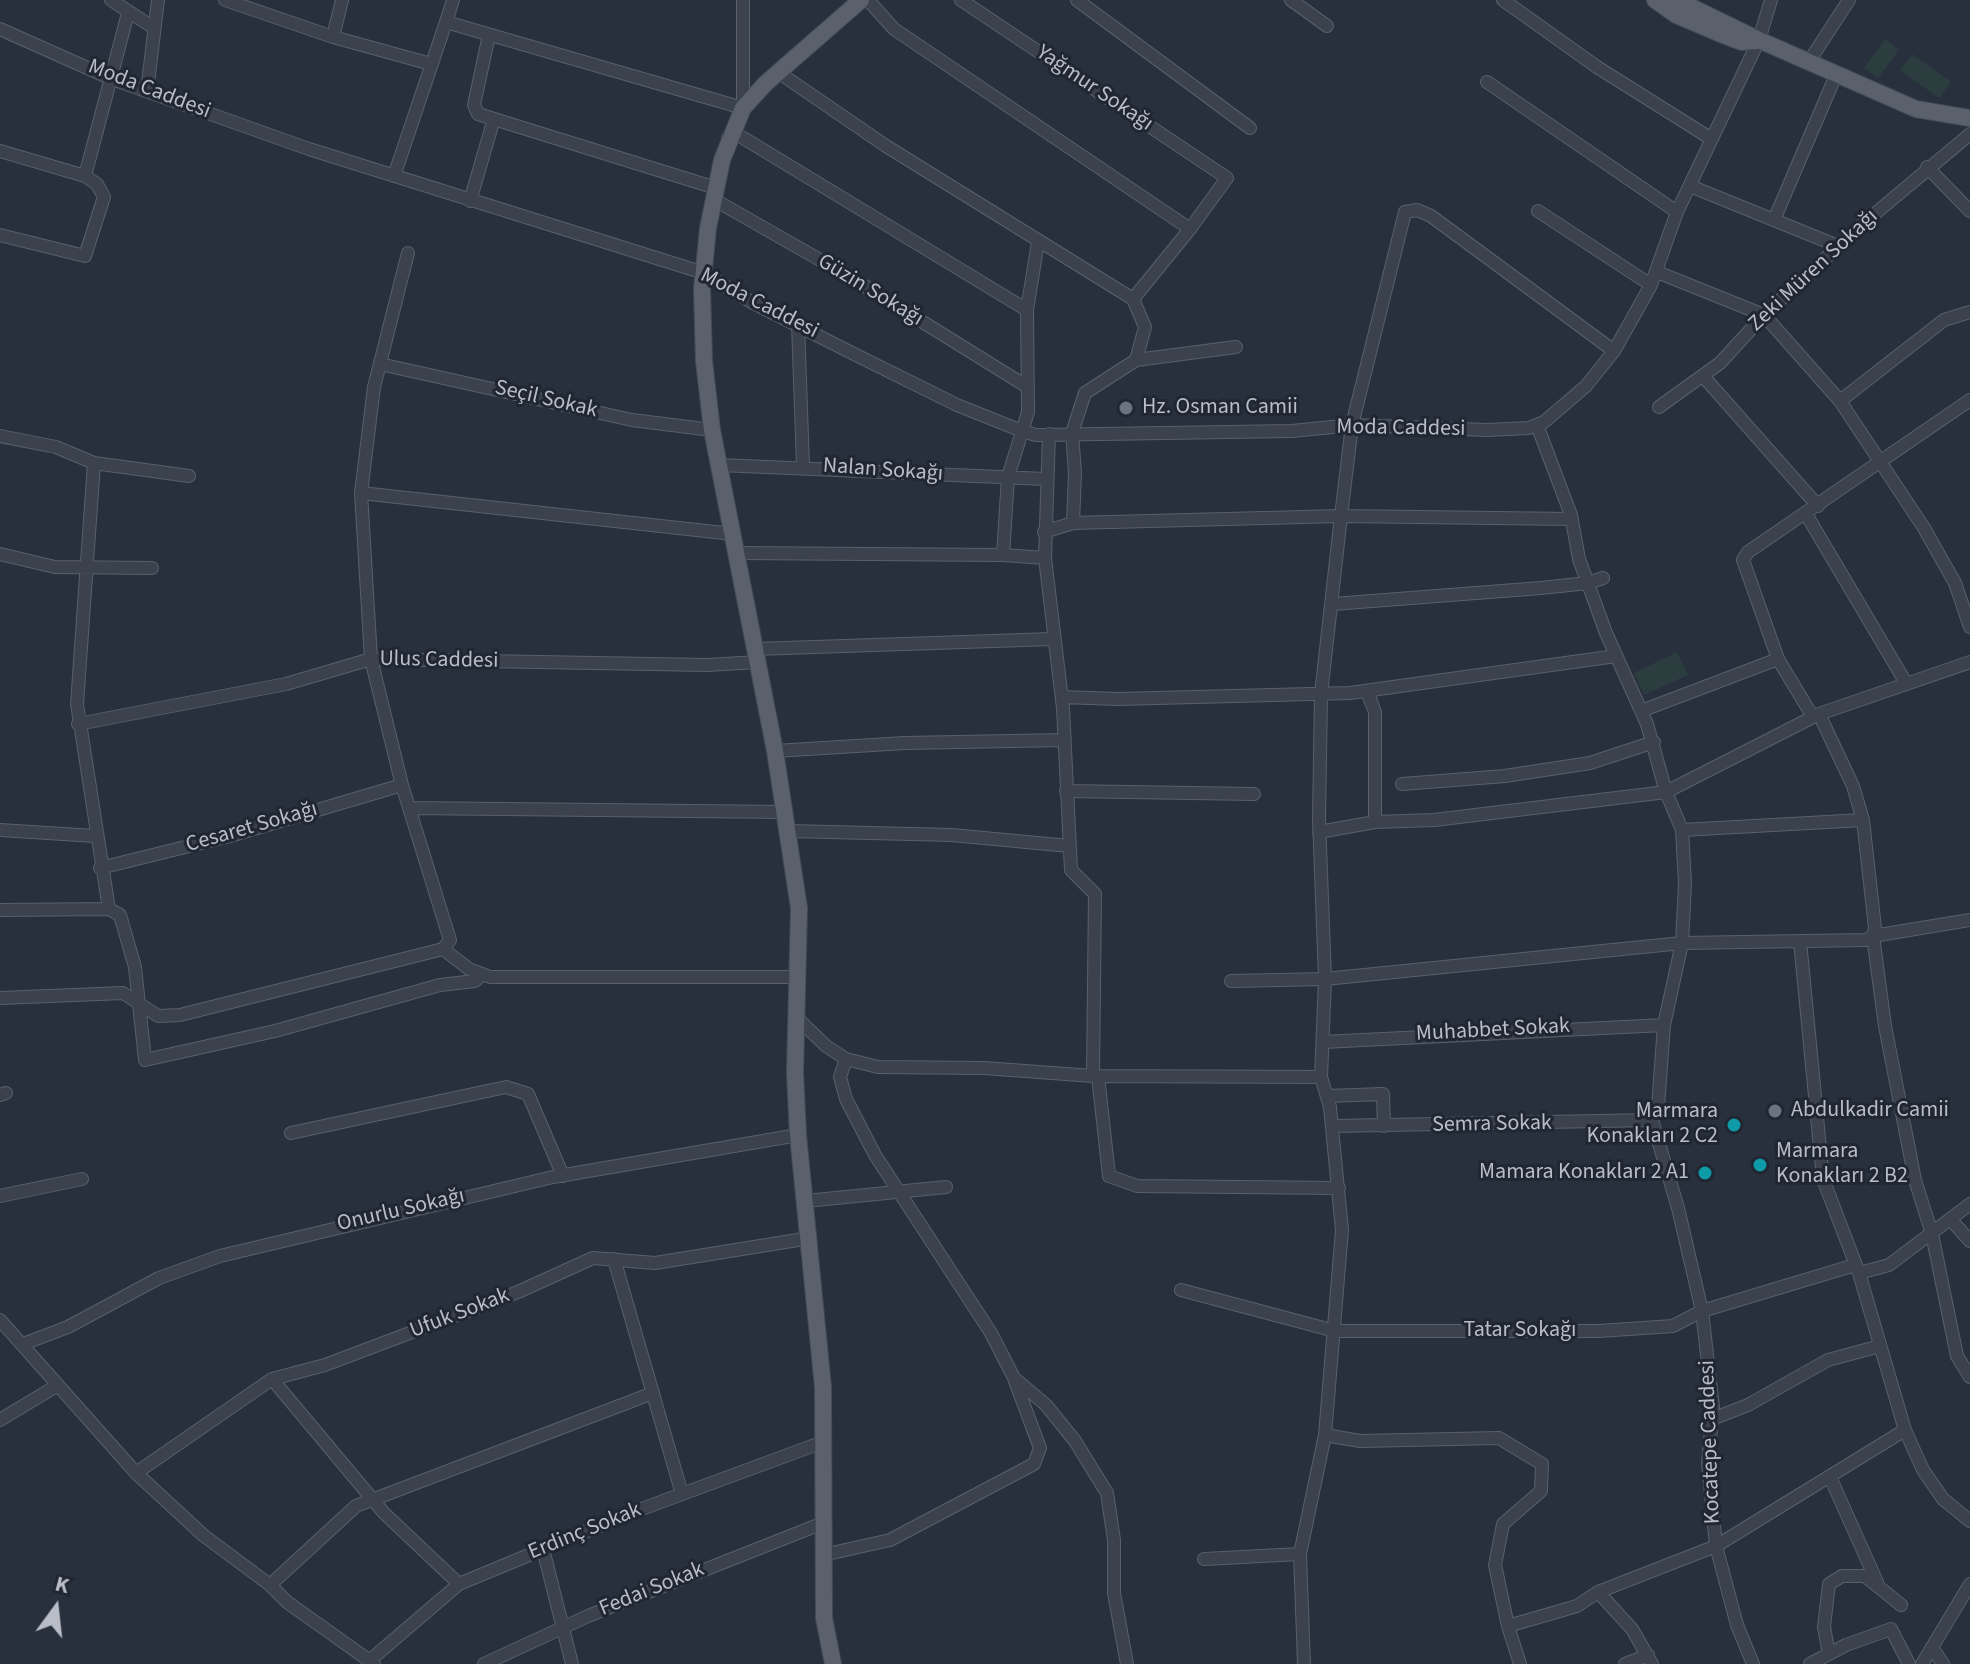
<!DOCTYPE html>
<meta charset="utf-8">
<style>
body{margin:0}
#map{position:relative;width:1970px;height:1664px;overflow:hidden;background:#28303d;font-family:"Source Sans 3",sans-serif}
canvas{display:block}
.north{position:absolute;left:16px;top:1568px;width:80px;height:80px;-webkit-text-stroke:6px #202732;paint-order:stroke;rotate:15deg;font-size:22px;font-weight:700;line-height:32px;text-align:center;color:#b8bdc8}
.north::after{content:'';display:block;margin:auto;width:28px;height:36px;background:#b8bdc8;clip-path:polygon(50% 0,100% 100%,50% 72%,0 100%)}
</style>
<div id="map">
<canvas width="1970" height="1664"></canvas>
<div class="north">K</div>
</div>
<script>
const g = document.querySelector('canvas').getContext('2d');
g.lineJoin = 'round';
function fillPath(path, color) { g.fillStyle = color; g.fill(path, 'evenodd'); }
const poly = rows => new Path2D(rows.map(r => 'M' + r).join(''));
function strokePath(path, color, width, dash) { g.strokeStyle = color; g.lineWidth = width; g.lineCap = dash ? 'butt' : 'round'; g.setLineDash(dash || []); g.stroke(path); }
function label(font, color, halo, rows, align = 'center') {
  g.font = font + ' "Source Sans 3",sans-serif'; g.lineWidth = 6; g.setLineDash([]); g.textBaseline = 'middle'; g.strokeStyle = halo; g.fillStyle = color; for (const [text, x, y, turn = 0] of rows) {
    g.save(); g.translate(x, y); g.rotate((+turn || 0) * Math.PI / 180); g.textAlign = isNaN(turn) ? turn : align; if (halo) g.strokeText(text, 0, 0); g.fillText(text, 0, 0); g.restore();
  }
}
fillPath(poly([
 [1885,39,1899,50,1878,78,1864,68],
 [1912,54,1951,82,1939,98,1900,70],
 [1677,652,1688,675,1644,695,1634,673]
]), '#2b3d3f');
const minor = poly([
 [111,0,154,28],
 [225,0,333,37,431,64],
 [961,0,1227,178,1190,229],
 [1077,0,1250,128],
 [1291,0,1327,26],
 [1503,0,1597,67,1710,138],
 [446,22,453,0],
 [0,29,112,79,309,149,704,273,753,303,856,355,957,405,1022,431,1036,435,1292,431,1352,425,1487,430,1529,428,1544,422,1586,386,1614,351,1651,285,1677,212,1759,40,1771,0],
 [489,35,474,105,478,114,716,188],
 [333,37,342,0],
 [1810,60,1849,0],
 [778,72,886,146,1133,299,1190,229,894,29,868,0],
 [1487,82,1677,212],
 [147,91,158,0],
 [728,138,740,136,1027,310],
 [0,151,85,176,128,13],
 [1927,167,1970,211],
 [394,176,446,22,743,108,743,0],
 [1690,186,1838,246],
 [713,199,850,277,1026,386],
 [470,201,493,122],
 [1538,211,1651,285],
 [1774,220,1836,75],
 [0,235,85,256,104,197,97,184,85,176],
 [408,253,374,387,361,493,371,659,402,785,450,940,443,949],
 [1657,272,1764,315,1840,401,1924,528,1955,583,1970,627],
 [1133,299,1145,327,1136,360],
 [798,324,803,466],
 [380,364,632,420,712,430],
 [1703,376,1818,506],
 [1840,401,1944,320,1970,312],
 [1659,407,1720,363,1764,315,1865,222,1970,134],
 [1537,425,1571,515,1579,559,1606,633,1647,724,1666,792,1682,830,1685,883,1682,943,1664,1025,1658,1107,1652,1120],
 [0,436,56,447,94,463,77,704,109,909],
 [94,463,189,476],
 [720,465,1046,479],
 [361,493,733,534],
 [1806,514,1906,683],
 [1073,523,1075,473,1072,433,1085,393,1136,360,1236,347],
 [1044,532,1073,523,1341,516,1352,425,1405,212,1417,210,1431,216,1614,351],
 [737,553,1003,555,1045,558,1049,434],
 [0,554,55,567,152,568],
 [1003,555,1008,477,1028,412,1027,310,1038,242],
 [1045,558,1063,708,1071,870,1095,894,1093,1076],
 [1333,604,1541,588,1588,583,1603,578],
 [755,649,1053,639],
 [1367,691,1375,712,1375,822],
 [1062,697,1118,699,1350,693,1616,656],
 [1641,711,1778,659],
 [1813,717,1778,659,1743,560,1748,552,1970,400],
 [78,724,286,684,371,659,707,665,758,662],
 [775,751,905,743,1065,740],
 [1402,784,1505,776,1590,763,1654,742],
 [1066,791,1254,794],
 [409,808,786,812],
 [0,830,95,836],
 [1682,830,1863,820],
 [789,831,952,835,1069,846],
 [1319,832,1375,822,1434,820,1666,792,1819,714,1970,662],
 [100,868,230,836,402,785],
 [0,910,109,909,120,915,135,967,145,1060,275,1031,440,985,475,981,482,974],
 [1970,920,1873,936,1885,1026,1915,1180,1932,1234,1957,1356,1970,1377],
 [1800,941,1823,1179,1859,1273,1905,1430,1923,1470,1943,1499,1970,1521],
 [1231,981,1325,979,1319,819,1321,694,1341,516,1571,519],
 [0,998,123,993,158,1016,180,1015,443,949,469,969,490,977,797,977],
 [796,1017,826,1046,846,1059,878,1067,984,1068,1093,1076,1321,1077,1325,979,1682,943,1866,940,1873,936,1875,928,1863,820,1853,786,1819,714],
 [1323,1042,1664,1025],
 [846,1059,840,1077,846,1099,875,1155,991,1333,1014,1378,1046,1405,1075,1441,1107,1493,1114,1540,1114,1593,1127,1664],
 [1098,1076,1109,1176,1137,1186,1339,1188],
 [0,1095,6,1093],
 [1327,1096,1383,1094,1384,1126],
 [1652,1120,1678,1208,1702,1311,1713,1407,1708,1463,1716,1546,1737,1625,1753,1664],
 [1332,1126,1652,1120],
 [291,1133,506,1087,528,1094,563,1176],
 [0,1196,82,1179],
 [806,1201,946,1187],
 [1951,1220,1970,1241],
 [614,1259,682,1494],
 [1859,1273,1889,1265,1970,1204],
 [1181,1290,1335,1331,1599,1331,1673,1326,1702,1311,1855,1265],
 [0,1320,136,1473,203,1535,270,1585,287,1602,374,1664],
 [23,1344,68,1327,159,1278,220,1256,553,1177,798,1135],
 [272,1379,384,1513,459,1584],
 [1712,1419,1748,1405,1828,1360,1880,1346],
 [0,1420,58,1385],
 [1325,1435,1360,1441,1499,1438,1542,1464,1541,1491,1503,1524,1495,1565,1508,1626],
 [136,1473,272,1379,325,1365,518,1292,593,1258,655,1263,810,1238],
 [1830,1477,1877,1582],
 [543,1549,572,1664],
 [823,1555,890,1540,1034,1464,1040,1448,1015,1381],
 [1204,1559,1300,1554],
 [270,1585,356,1506,653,1393],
 [1598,1592,1632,1629,1652,1664],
 [1932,1647,1943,1664],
 [1829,1654,1824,1627,1829,1584,1842,1576,1865,1576,1901,1605],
 [369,1661,459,1584,628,1514,823,1442],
 [484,1664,588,1616,823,1523],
 [1304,1664,1300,1554,1325,1435,1342,1230,1330,1107,1321,1077],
 [1520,1664,1508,1626,1577,1606,1598,1592,1716,1546,1905,1430],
 [1625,1664,1648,1655],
 [1810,1664,1846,1645,1891,1629,1909,1664],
 [1922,1664,1970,1584]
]);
const major = poly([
 [1655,0,1676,15,1723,35,1742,42,1757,41],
 [1677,0,1759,40,1916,109,1970,118],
 [833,1664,824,1618,823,1387,798,1135,795,1073,799,908,775,751,712,430,704,361,702,289,708,228,722,160,743,108,766,83,861,0]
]);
strokePath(minor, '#59606b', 14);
strokePath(major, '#454b56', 18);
strokePath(minor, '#3b424d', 12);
strokePath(major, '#5a616d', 16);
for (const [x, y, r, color] of [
 [1126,408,8,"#6b7280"],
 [1775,1111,8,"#6b7280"],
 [1734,1125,8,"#0f9aa8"],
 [1760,1165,8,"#0f9aa8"],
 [1705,1173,8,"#0f9aa8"]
]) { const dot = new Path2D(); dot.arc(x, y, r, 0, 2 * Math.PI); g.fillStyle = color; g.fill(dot); strokePath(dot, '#202732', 3); }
label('22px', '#b8bdc8', '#202732', [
 ["Yağmur Sokağı",1094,89,34],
 ["Moda Caddesi",149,90,21],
 ["Zeki Müren Sokağı",1814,271,-43],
 ["Güzin Sokağı",870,291,31],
 ["Moda Caddesi",759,304,27],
 ["Seçil Sokak",546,400,13],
 ["Moda Caddesi",1401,429,1],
 ["Nalan Sokağı",883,471,4],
 ["Ulus Caddesi",439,661,1],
 ["Cesaret Sokağı",252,828,-16],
 ["Muhabbet Sokak",1493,1031,-3],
 ["Semra Sokak",1492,1125,-1],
 ["Onurlu Sokağı",401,1211,-13],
 ["Ufuk Sokak",460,1314,-21],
 ["Tatar Sokağı",1520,1331],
 ["Kocatepe Caddesi",1711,1442,-92],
 ["Erdinç Sokak",585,1532,-22],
 ["Fedai Sokak",652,1590,-22]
]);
label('22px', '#b8bdc8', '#202732', [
 ["Hz. Osman Camii",1142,408],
 ["Abdulkadir Camii",1791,1111],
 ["Marmara",1718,1112,"right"],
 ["Konakları 2 C2",1718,1137,"right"],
 ["Marmara",1776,1152],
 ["Konakları 2 B2",1776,1177],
 ["Mamara Konakları 2 A1",1689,1173,"right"]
], 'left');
</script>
